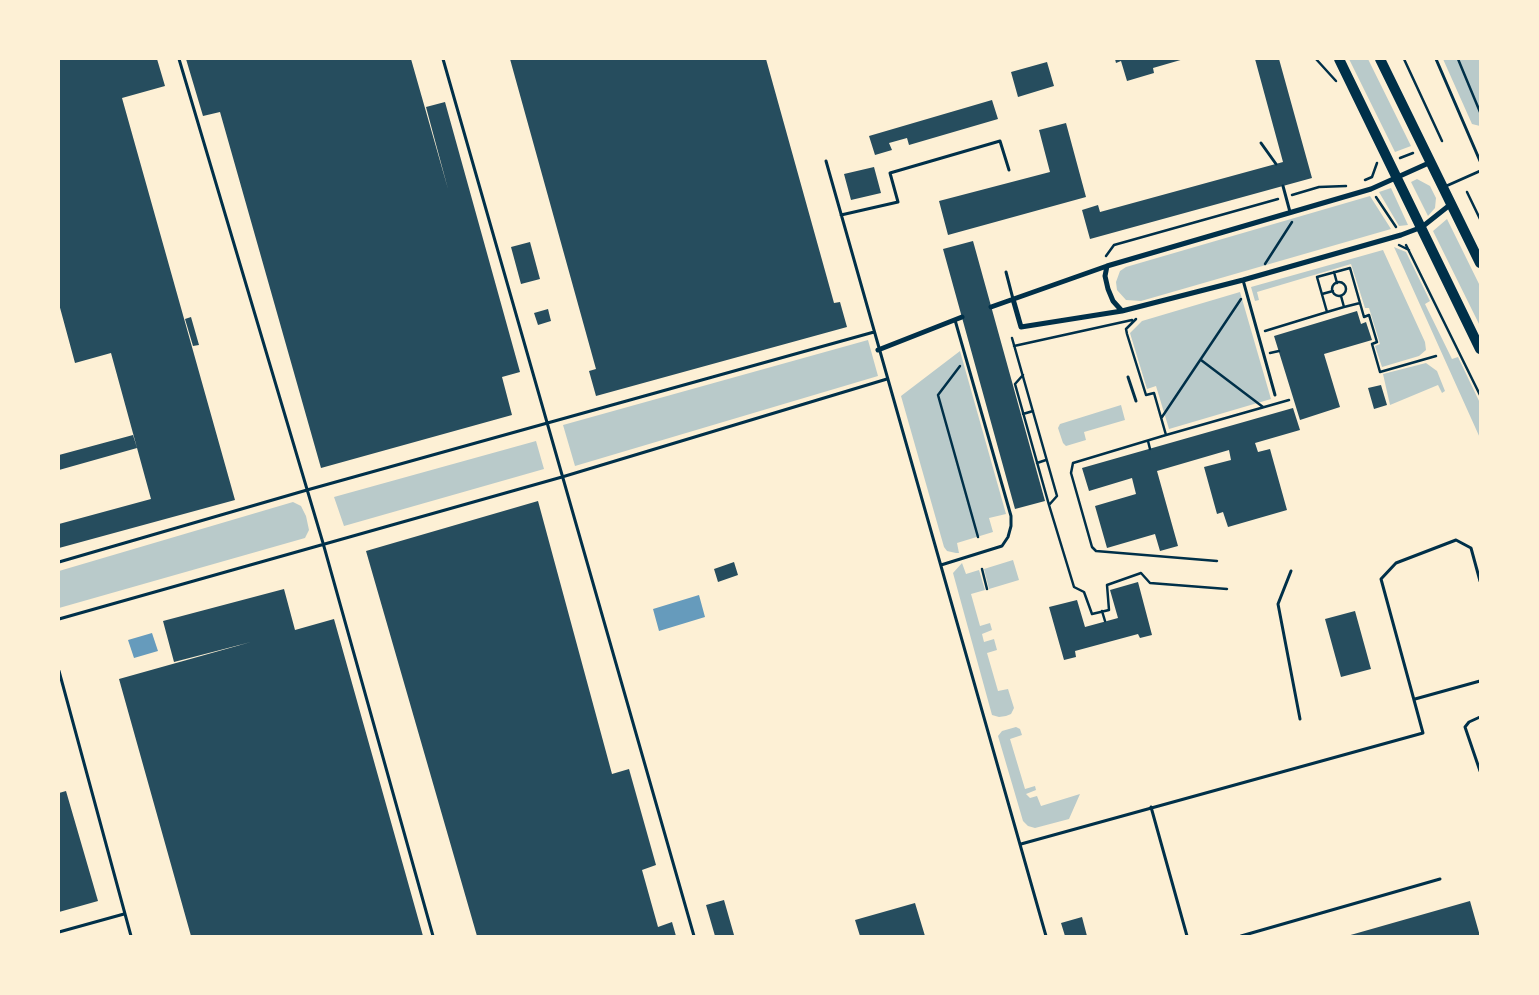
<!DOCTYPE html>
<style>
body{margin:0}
#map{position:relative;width:1539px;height:995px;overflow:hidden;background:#fdf0d5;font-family:"Source Serif 4",serif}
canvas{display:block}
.frame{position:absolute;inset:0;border:60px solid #fdf0d5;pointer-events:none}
</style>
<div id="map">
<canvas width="1539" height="995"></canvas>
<div class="frame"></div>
</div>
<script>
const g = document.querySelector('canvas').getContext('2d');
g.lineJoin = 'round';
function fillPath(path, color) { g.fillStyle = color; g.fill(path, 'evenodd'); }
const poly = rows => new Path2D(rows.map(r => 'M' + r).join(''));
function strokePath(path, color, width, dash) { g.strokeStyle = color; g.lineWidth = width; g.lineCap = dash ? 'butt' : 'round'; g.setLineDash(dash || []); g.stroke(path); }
fillPath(poly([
 [1349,59,1368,59,1411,146,1395,152],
 [1443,59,1480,59,1480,126,1472,124],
 [1417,179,1430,186,1436,198,1435,208,1428,216,1411,182],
 [1391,188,1408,225,1399,226,1379,192],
 [1370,196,1391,229,1141,301,1126,300,1117,290,1116,282,1120,271,1126,267],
 [1447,219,1480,286,1480,326,1433,231],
 [1394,247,1406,252,1430,301,1425,304,1452,359,1458,357,1480,403,1480,438],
 [1383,250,1425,342,1426,350,1419,356,1382,367,1375,346,1380,344,1369,308,1365,308,1351,264,1257,292,1259,300,1255,301,1251,287],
 [1240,292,1271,399,1169,429,1156,386,1147,389,1130,333,1142,321],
 [868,340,878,376,575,466,563,425],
 [960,351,1006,514,989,518,993,532,957,543,959,553,956,553,947,551,944,547,901,396],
 [1426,363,1437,371,1445,391,1442,393,1438,385,1390,405,1383,374],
 [1121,405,1125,420,1084,432,1086,440,1066,446,1063,443,1058,428,1060,424],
 [536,441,544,469,344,526,334,497],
 [293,502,301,506,306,516,309,530,305,538,59,608,59,571],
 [1013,560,1019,580,989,589,984,569],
 [962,563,966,574,979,570,985,590,971,594,980,626,990,623,992,630,982,634,984,642,994,639,997,650,987,653,998,691,1008,689,1014,708,1011,714,1006,716,999,717,992,715,953,573],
 [1016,727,1020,729,1022,735,1010,739,1025,789,1035,786,1036,790,1026,794,1030,798,1037,796,1041,806,1080,794,1069,819,1035,828,1028,826,1023,821,998,736,1002,731]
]), '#b9caca');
fillPath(poly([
 [699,595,705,617,659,631,653,609],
 [152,633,158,651,134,658,128,640]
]), '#669bbc');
fillPath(poly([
 [59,59,157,59,165,86,122,98,235,500,59,548,59,524,151,499,111,353,75,363,59,304],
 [186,59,411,59,448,189,426,107,445,102,520,372,502,377,512,415,321,468,220,112,203,116],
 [510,59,766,59,834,303,840,302,847,327,596,396,589,371,596,369],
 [1115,59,1184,59,1153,68,1154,73,1127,81,1121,61,1116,63],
 [1255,59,1279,59,1312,178,1090,239,1082,210,1098,205,1100,212,1283,162],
 [1047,62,1054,86,1018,97,1011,72],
 [992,100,998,119,909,145,907,138,889,143,892,150,875,155,869,136],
 [1066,123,1086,197,948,235,939,201,1050,172,1039,130],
 [874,167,881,193,851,200,844,174],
 [973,241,1045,501,1015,509,943,249],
 [530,242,540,279,521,284,511,247],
 [548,309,551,321,538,325,534,313],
 [1357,311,1361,324,1366,322,1372,340,1324,354,1340,407,1300,420,1274,336],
 [191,317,199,345,193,346,185,319],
 [1381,385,1387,405,1374,409,1368,388],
 [1293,408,1300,430,1255,443,1258,452,1270,449,1287,510,1228,527,1223,512,1217,514,1204,467,1231,460,1229,450,1157,471,1178,546,1160,551,1155,534,1107,548,1095,506,1136,494,1132,478,1089,491,1082,468],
 [133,435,137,448,59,470,59,455],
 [538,501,612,774,629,769,656,865,642,870,658,927,672,922,676,936,477,936,366,551],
 [734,562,738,575,718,582,714,569],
 [1138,582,1152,635,1140,638,1138,634,1075,651,1076,657,1064,660,1049,607,1077,600,1085,627,1118,618,1110,590],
 [284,589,295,630,334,619,423,936,191,936,119,679,251,642,174,662,163,621],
 [1355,611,1371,669,1341,677,1325,619],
 [66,791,98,901,59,912,59,793],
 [724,900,734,935,715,936,706,905],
 [1470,901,1480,936,1347,936],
 [915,903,925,936,860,936,855,920],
 [1082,917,1087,936,1065,936,1061,923]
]), '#264d5e');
strokePath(poly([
 [1316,59,1336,81],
 [1404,59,1442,141],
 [1458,59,1480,112],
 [1400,158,1413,153],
 [1365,180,1372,177,1377,163],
 [1467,192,1480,219],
 [1292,195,1319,187,1346,186],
 [1376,197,1396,227],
 [1399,245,1409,250],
 [1406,245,1480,395],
 [1106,256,1114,245,1278,199],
 [1265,264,1292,222],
 [1334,272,1337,283],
 '1332 289a7 7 0 1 1 14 0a7 7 0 1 1-14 0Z',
 [1322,294,1333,291],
 [1341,296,1344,307],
 [1360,303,1364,317,1369,315,1377,342,1372,344,1380,372,1436,356],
 [1136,319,1126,329,1127,334,1146,395,1154,393,1166,435,1073,463,1071,473,1092,547,1096,551,1217,561],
 [1265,331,1327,312,1344,307,1360,303,1350,268,1317,277,1327,312],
 [1012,338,1057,496,1049,505,1074,587,1084,592,1092,614,1109,610,1107,585,1141,573,1150,583,1227,589],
 [1014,346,1132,320],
 [1270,353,1279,351],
 [1201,360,1263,407],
 [960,366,938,395,978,537],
 [1023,375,1015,384,1049,505],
 [1023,414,1033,411],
 [1162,417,1241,299],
 [1166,435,1289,400],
 [1148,441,1150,449],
 [1037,463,1046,460],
 [982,569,987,589],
 [1102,611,1105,621]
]), '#003049', 2.5);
strokePath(poly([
 [179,59,323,543,433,936],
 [443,59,694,936],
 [1436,59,1480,161],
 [1261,143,1276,164],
 [826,161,1046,936],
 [1283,186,1290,212],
 [1444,187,1480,171],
 [841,215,898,202,890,173,1000,141,1009,170],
 [1006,272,1013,299],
 [1243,280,1275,395],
 [1128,377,1136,401],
 [59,562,307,490,874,332],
 [941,565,1002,546,1008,537,1011,526,1011,516,955,320],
 [1291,571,1278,604,1300,719],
 [59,619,562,477,887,379],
 [59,671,131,936],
 [1415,699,1480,681],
 [1480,717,1469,722,1465,727,1480,771],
 [1151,807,1187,936],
 [1021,844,1423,733,1381,579,1396,563,1456,540,1471,548,1480,581],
 [59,932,124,914],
 [1241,936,1440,879]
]), '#003049', 3);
strokePath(poly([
 [1107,266,1105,276,1108,289,1113,301,1122,311],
 [1013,299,1021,327,1122,311,1243,280,1401,235,1422,227,1451,204],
 [991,307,1107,266,1371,189,1431,162],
 [878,350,962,317]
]), '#003049', 5);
strokePath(poly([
 [1339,59,1480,349],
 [1380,59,1480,263]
]), '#003049', 10);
</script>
